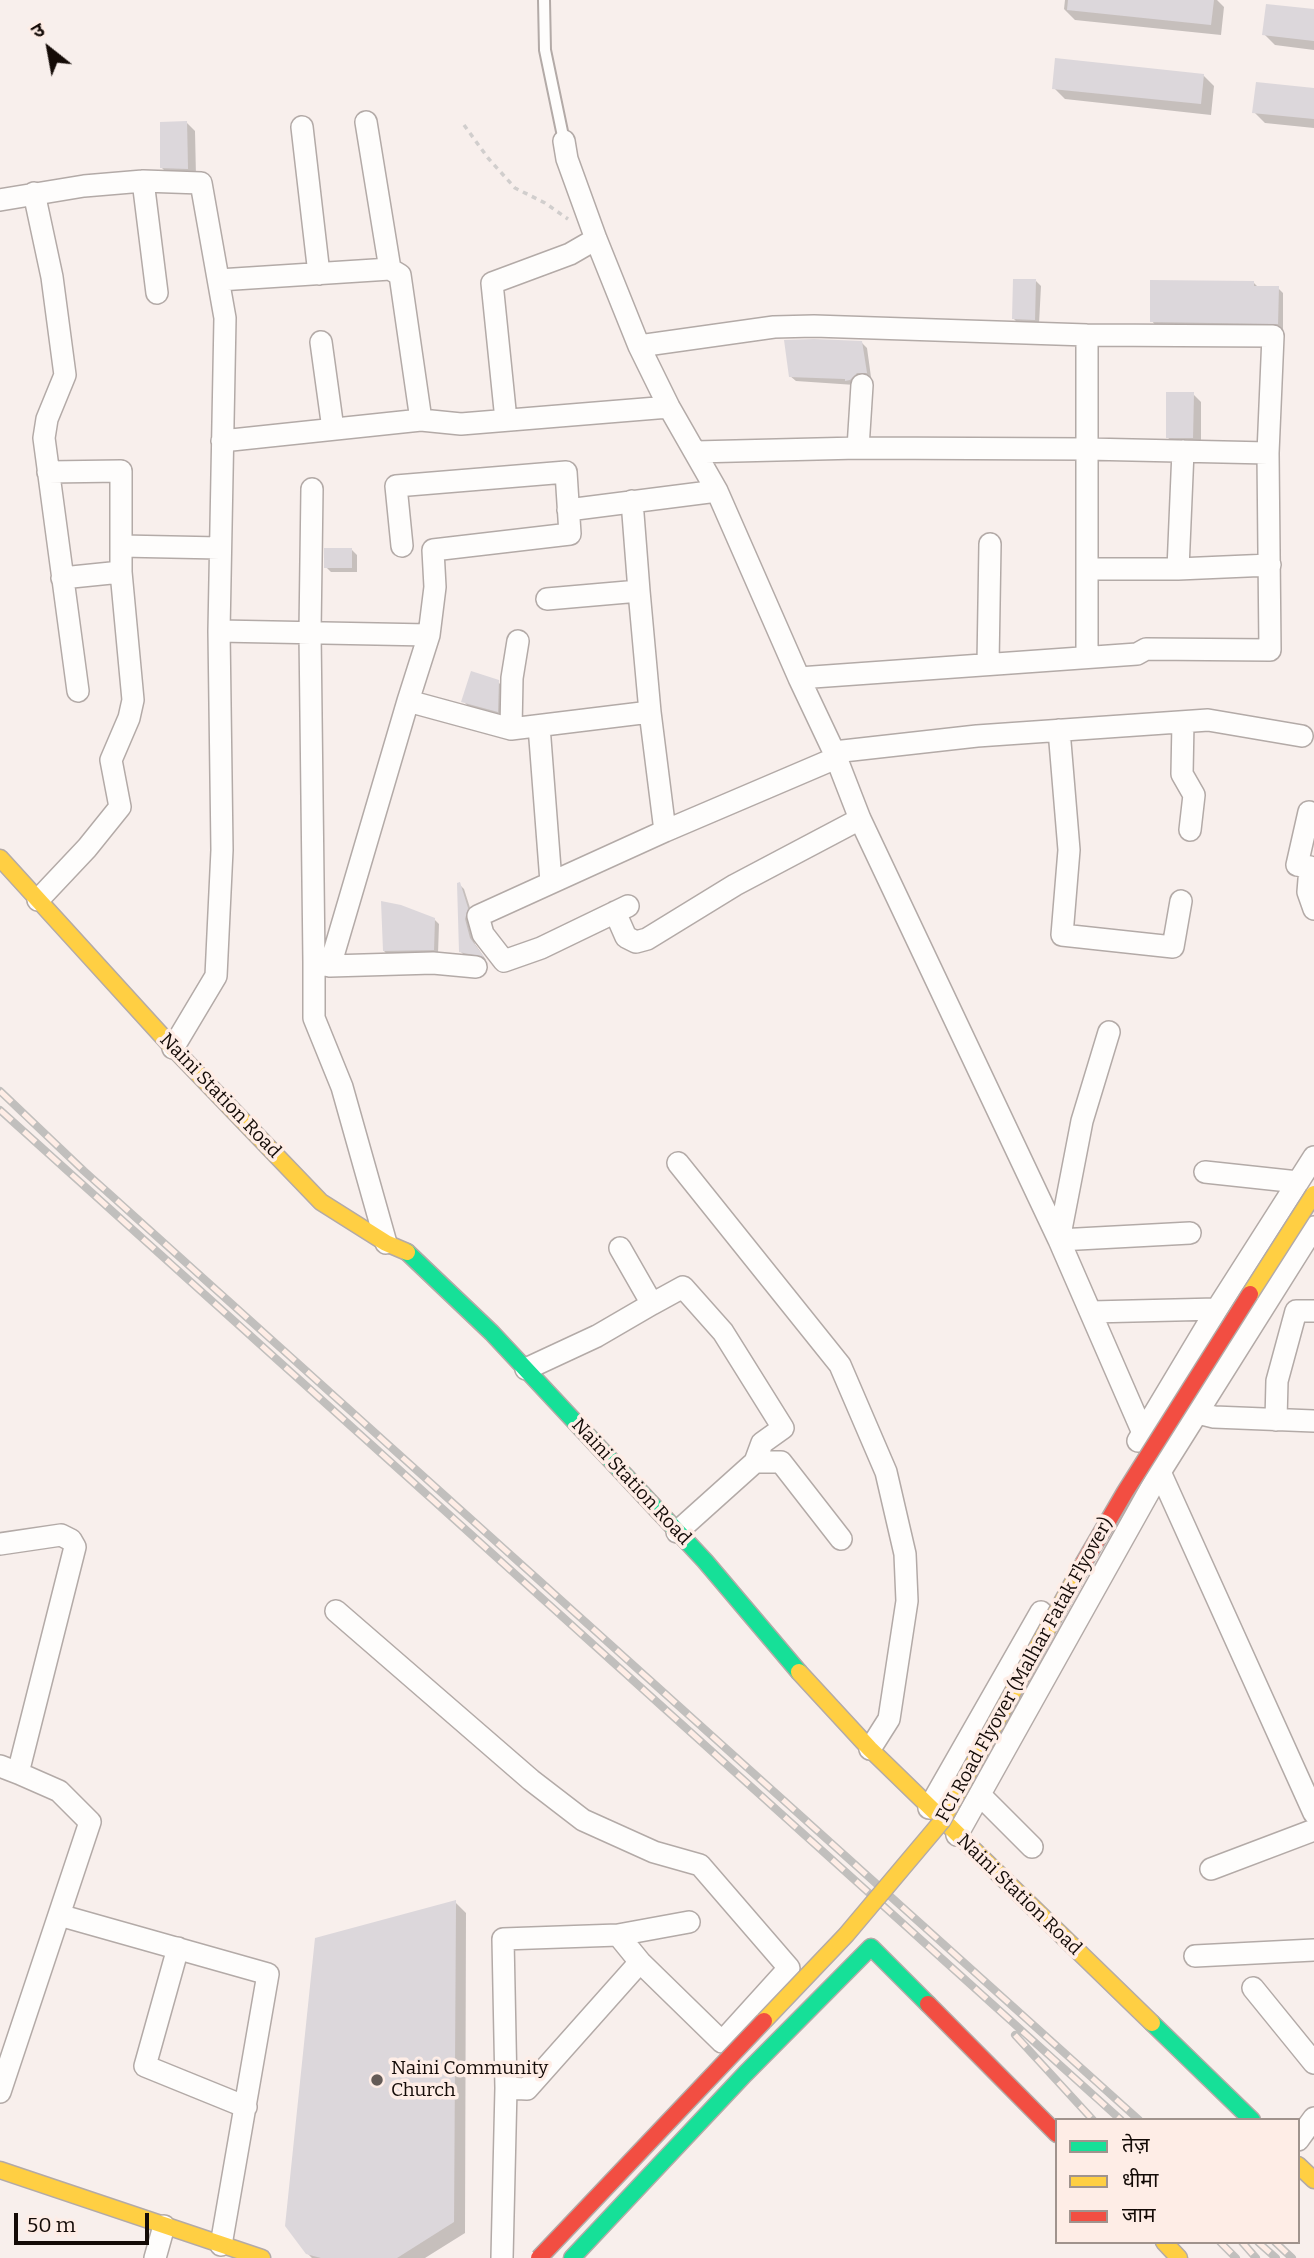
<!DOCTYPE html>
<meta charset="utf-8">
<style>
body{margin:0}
#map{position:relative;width:1314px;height:2258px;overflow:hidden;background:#f8efec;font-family:Bitter,"Noto Sans Devanagari",serif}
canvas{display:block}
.legend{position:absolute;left:1055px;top:2118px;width:245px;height:126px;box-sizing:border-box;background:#feede6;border:2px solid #a0938d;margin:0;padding:9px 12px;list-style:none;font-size:21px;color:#140b07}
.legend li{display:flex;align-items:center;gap:14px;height:35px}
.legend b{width:35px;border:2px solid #a0938d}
.north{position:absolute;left:14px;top:14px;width:70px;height:70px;-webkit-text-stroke:5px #feede6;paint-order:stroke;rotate:329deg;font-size:19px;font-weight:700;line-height:28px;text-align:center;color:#140b07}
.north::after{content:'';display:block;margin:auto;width:24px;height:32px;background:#140b07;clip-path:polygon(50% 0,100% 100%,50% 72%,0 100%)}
.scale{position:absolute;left:14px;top:2213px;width:135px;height:32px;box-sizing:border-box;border:4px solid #140b07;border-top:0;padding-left:9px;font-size:21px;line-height:24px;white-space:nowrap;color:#140b07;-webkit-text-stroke:5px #feede6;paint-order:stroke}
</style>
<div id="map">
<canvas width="1314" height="2258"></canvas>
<ul class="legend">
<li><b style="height:9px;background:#16e098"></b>तेज़</li>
<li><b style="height:9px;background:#ffcf43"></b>धीमा</li>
<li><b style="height:9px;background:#f24e42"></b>जाम</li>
</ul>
<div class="north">उ</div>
<div class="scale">50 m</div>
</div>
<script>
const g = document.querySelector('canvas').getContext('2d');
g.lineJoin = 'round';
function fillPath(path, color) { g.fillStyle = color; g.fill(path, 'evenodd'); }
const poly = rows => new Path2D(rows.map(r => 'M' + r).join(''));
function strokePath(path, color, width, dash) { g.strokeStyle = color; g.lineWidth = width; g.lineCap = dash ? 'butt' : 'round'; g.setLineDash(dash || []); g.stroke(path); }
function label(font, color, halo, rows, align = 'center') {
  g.font = font + ' Bitter,serif'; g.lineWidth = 7; g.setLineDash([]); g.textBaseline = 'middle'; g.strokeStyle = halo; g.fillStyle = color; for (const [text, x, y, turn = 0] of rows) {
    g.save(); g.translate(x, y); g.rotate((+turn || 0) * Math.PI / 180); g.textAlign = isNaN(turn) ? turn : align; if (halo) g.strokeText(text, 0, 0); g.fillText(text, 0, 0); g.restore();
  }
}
fillPath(poly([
 [1065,0,1217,0,1224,7,1221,35,1075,20,1064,9],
 [1314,11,1314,50,1275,45,1264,34],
 [1203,75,1214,86,1211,115,1065,99,1054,88],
 [1314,90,1314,128,1265,123,1254,112],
 [187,123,195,131,196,177,170,176,162,168],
 [1036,281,1041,286,1039,324,1019,324,1014,319],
 [1253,282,1259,288,1278,288,1283,293,1283,329,1157,327,1152,321],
 [861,342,867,348,871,377,862,377,855,385,796,381,790,376],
 [1193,394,1201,402,1201,446,1176,445,1167,437],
 [352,550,357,555,357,572,331,572,326,567],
 [498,682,506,690,506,719,471,709,463,701],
 [459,884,464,889,472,914,470,925,475,944,486,960,466,957,460,951],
 [434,919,439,924,438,954,389,956,384,951],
 [455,1902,466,1913,465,2233,425,2258,312,2258,307,2253]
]), '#0003');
fillPath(poly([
 [1068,0,1214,0,1211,25,1067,10],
 [1266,4,1314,9,1314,41,1262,35],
 [1055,58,1204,74,1201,104,1052,89],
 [1256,82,1314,88,1314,119,1252,113],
 [187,121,188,169,160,168,160,122],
 [1013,279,1036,279,1035,320,1012,319],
 [1150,280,1254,281,1254,286,1279,286,1278,324,1150,322],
 [814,339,862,341,867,373,857,373,850,380,845,381,845,379,789,377,784,340],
 [1166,392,1194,392,1193,438,1166,438],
 [324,548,352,548,352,568,324,568],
 [471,671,499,680,498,712,461,702],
 [460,882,468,908,465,919,470,938,484,957,459,952,457,883],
 [381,901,401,905,435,918,434,950,383,951],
 [456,1900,454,2222,397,2258,321,2258,306,2254,285,2226,315,1938]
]), '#dcd7db');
const lane = poly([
 [544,0,545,50,564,141]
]);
const street = poly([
 [366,122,390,269,400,275,421,420],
 [302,127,319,274],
 [564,141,567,159,596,239,639,346,669,407,717,491,799,678,834,752,860,819,1059,1240,1160,1472,1314,1813],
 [143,181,157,293],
 [34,193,52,277,65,375,47,419,44,438,78,691],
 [0,200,84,186,143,181,201,183,225,318,219,631,222,850,216,976,173,1048],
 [219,280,390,269],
 [1087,335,1087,656],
 [321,342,333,429],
 [639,346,774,327,814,326,1087,335,1273,336,1268,453],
 [506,420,492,283,570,254,596,239],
 [222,441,421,420,461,424,669,407],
 [858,448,862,385],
 [695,452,858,448,1087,449,1268,453,1270,650,1146,649,1137,654,799,678],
 [312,489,310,632,314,962],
 [568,510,717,491],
 [121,546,220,548],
 [402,546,396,486,566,472,570,534,433,550,435,587,429,635,408,701],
 [1088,569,1178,569,1270,565],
 [1178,569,1183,451],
 [62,578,121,572],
 [639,591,650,712],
 [547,599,639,591,632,501],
 [219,631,429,635],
 [988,664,990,544],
 [1183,722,1182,774,1194,795,1190,830],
 [539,726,551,882],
 [511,729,512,678,518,641],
 [1059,730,1069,850,1062,935,1173,947,1181,901],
 [834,752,977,736,1208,720,1302,736],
 [1309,812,1297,865,1310,867,1308,892,1314,909],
 [38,900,87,848,120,807,111,760,129,718,133,700,121,572,121,471,48,472],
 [628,906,541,948,504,961,483,934,478,916,665,831,836,758],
 [615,912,626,937,636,942,647,939,735,885,860,819],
 [330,966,433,963,476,967],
 [1109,1032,1082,1121,1059,1240,1190,1233],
 [678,1163,840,1365,886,1472,905,1554,907,1601,889,1719,870,1749],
 [1205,1172,1298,1182],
 [386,1243,342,1087,314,1018,314,962,330,966,408,701,511,729,650,712,665,831],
 [620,1248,652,1304,683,1287,723,1332,783,1428,762,1443,755,1462,677,1532],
 [1091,1312,1217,1309],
 [526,1369,597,1336,652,1304],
 [1198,1413,1214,1417,1314,1421],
 [1276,1420,1277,1381,1296,1311,1314,1311],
 [1138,1441,1217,1309,1314,1157],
 [755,1462,781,1462,841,1539],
 [0,1544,61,1535,71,1540,75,1547,18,1773,0,1766],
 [336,1611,531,1780,583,1820,654,1852,700,1865,789,1968,722,2042,640,1962,618,1935],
 [980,1795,1032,1847],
 [929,1808,1041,1612],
 [957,1835,1160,1472,1314,1227],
 [1211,1869,1314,1830],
 [59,1915,268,1974,221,2245],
 [178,1948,145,2066,246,2107],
 [1195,1956,1314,1950],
 [1253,1988,1314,2063],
 [506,2088,527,2089,640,1962],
 [0,2092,90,1822,59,1791,18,1773],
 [1298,2140,1314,2118],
 [155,2258,164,2226],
 [502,2258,506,2088,503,1939,618,1935,689,1922]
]);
const fast = poly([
 [407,1252,492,1333,705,1561,799,1672],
 [1152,2023,1252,2120],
 [572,2258,745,2074,871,1947,928,2004]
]);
const slow = poly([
 [0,858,173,1048,321,1202,386,1243,407,1252],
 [799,1672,870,1749,1152,2023],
 [1298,2165,1314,2180],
 [0,2170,262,2258],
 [1164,2242,1179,2258]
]);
const jam = poly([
 [928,2004,1057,2134]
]);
strokePath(lane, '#b3aaa7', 14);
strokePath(street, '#b3aaa7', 24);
strokePath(fast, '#b3aaa7', 19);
strokePath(slow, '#b3aaa7', 19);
strokePath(jam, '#b3aaa7', 19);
strokePath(poly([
 [464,125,488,158,515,188,545,203,568,219]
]), '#d1cecd', 3.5, [5, 5]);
strokePath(lane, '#fefdfc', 10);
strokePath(street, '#fefdfc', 21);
strokePath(fast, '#16e098', 16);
strokePath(slow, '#ffcf43', 16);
strokePath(jam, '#f24e42', 16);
const rail = poly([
 [0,1091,84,1171,1139,2120],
 [0,1110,1121,2120],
 [1015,2035,1093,2120],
 [1220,2242,1236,2258],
 [1242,2242,1256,2258],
 [1258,2242,1276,2258],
 [1275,2242,1292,2258]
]);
strokePath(rail, '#c1bfbd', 8);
strokePath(rail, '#feede6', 5, [16]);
const slowBridge = poly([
 [1250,1294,1314,1194],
 [764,2021,846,1935,942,1821,1083,1564]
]);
const jamBridge = poly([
 [1083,1564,1125,1492,1250,1294],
 [539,2258,764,2021]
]);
strokePath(slowBridge, '#b3aaa7', 19, []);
strokePath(jamBridge, '#b3aaa7', 19, []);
strokePath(slowBridge, '#ffcf43', 16);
strokePath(jamBridge, '#f24e42', 16);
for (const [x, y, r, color] of [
 [377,2080,7,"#645b57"]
]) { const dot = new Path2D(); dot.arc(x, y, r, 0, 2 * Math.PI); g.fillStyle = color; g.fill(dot); strokePath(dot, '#feede6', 2.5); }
label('19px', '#140b07', '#feede6', [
 ["Naini Station Road",220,1096,46],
 ["Naini Station Road",631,1482,47],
 ["FCI Road Flyover (Malhar Fatak Flyover)",1025,1670,-61],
 ["Naini Station Road",1019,1895,44]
]);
label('19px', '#140b07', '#feede6', [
 ["Naini Community",391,2069],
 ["Church",391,2091]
], 'left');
</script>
